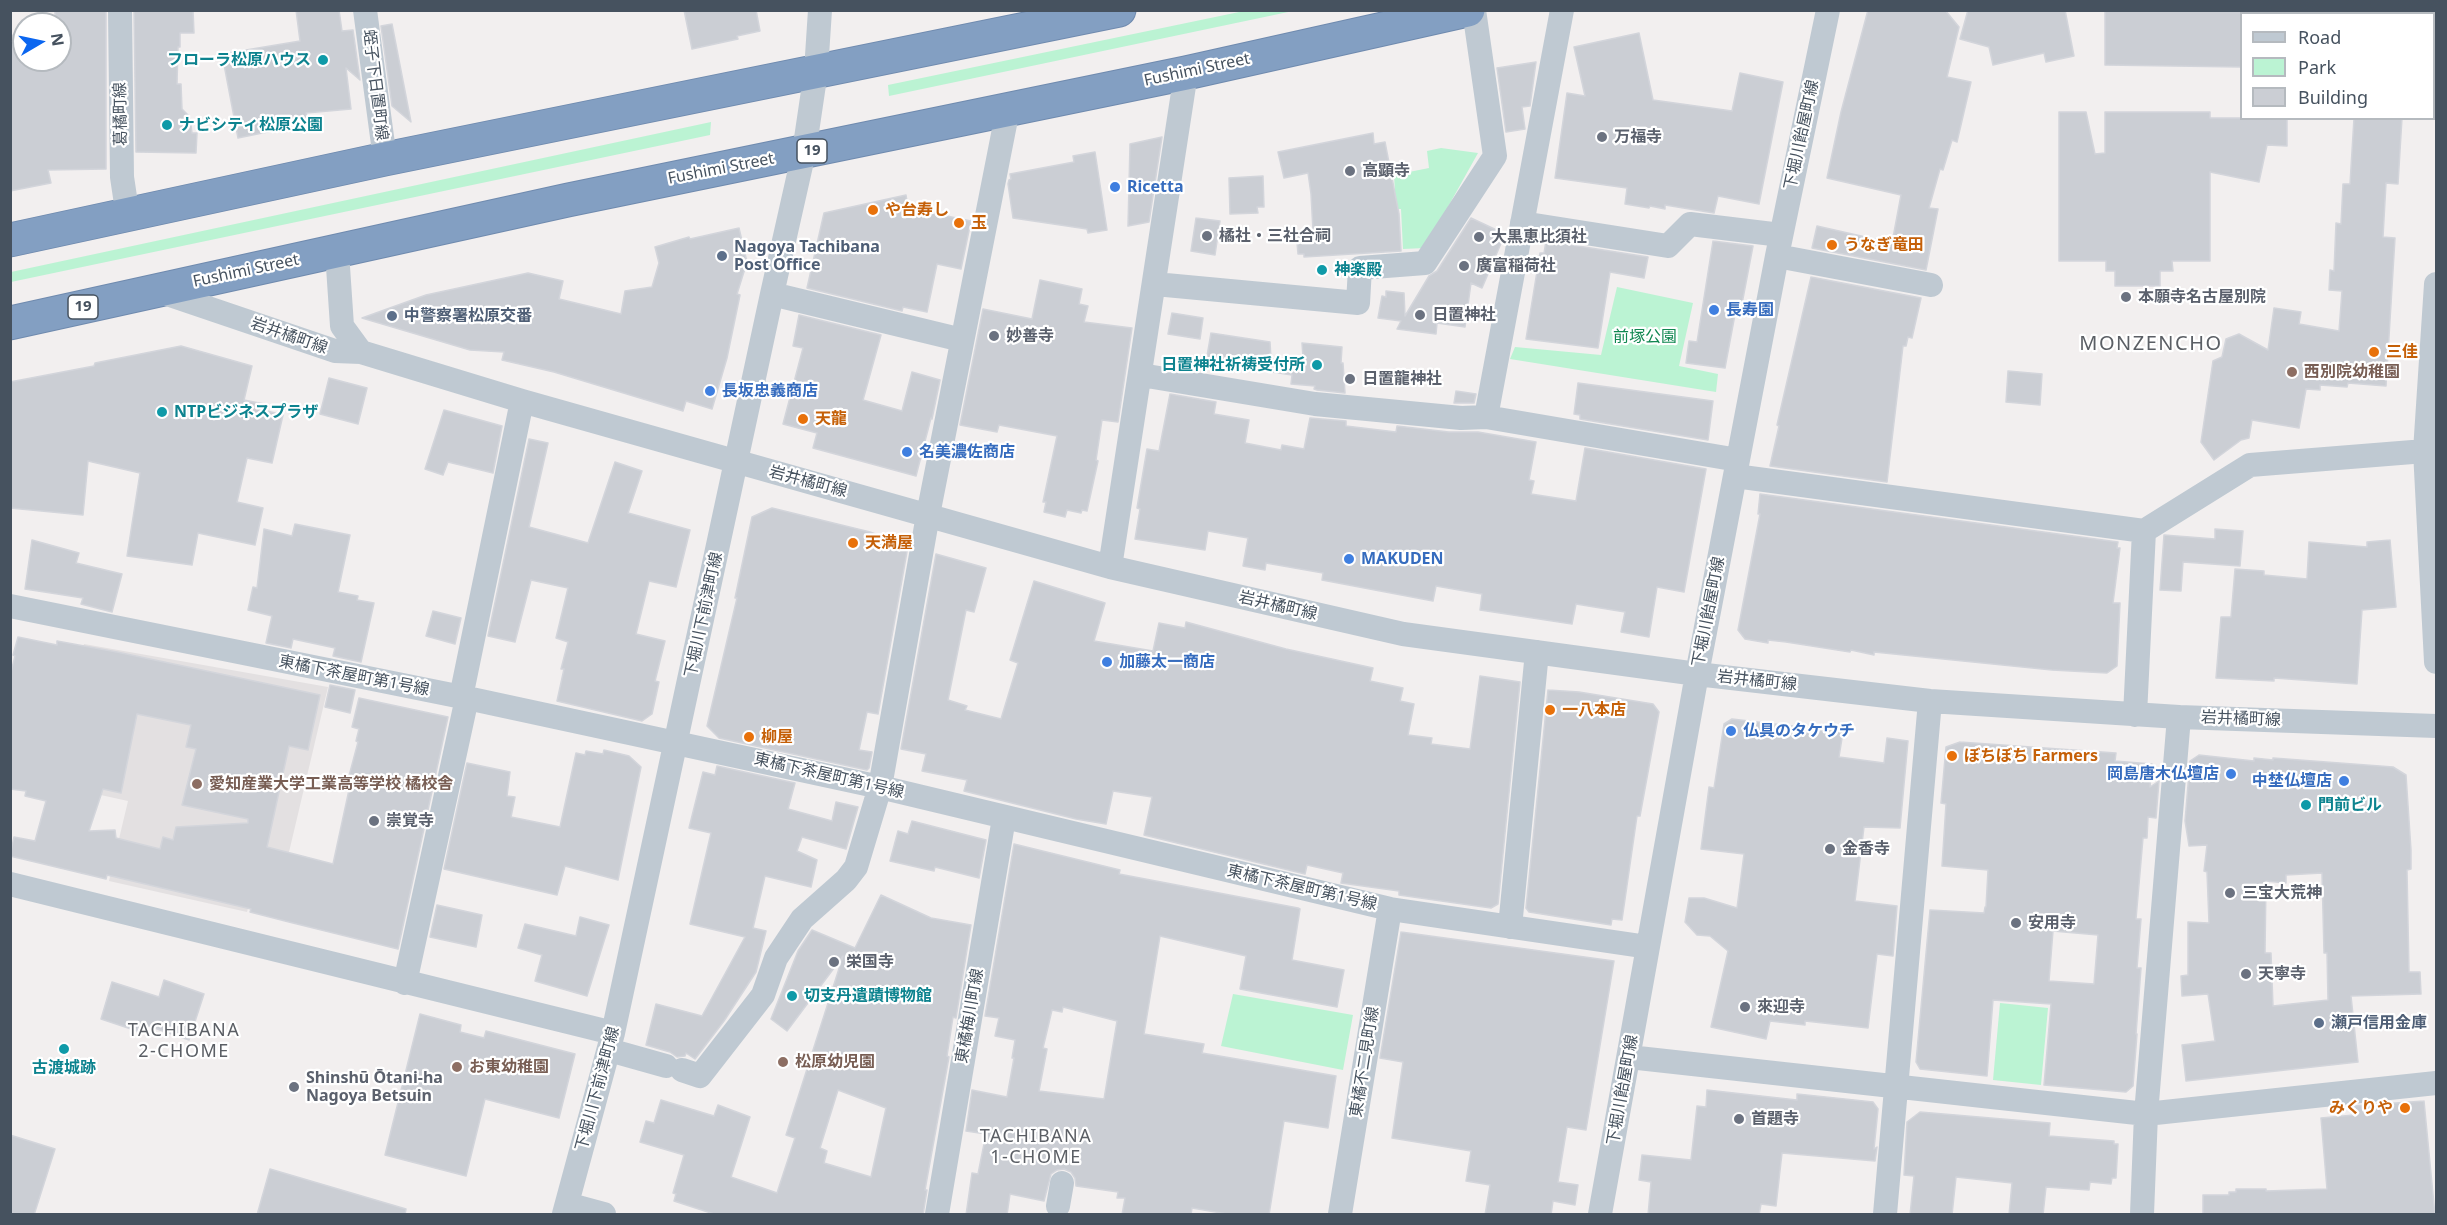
<!DOCTYPE html>
<meta charset="utf-8">
<style>
body{margin:0}
#map{position:relative;width:2447px;height:1225px;overflow:hidden;background:#f2efef;font-family:"Noto Sans",sans-serif}
canvas{display:block}
.frame{position:absolute;inset:0;border:12px solid #46525f;pointer-events:none}
.legend{position:absolute;left:2240px;top:12px;width:195px;height:108px;box-sizing:border-box;background:#fff;border:2px solid #b5babf;margin:0;padding:8px 10px;list-style:none;font-size:18px;color:#46525f}
.legend li{display:flex;align-items:center;gap:12px;height:30px}
.legend b{width:30px;border:2px solid #b5babf}
.north{position:absolute;left:12px;top:12px;width:60px;height:60px;box-sizing:border-box;background:#fff;border:2px solid #b5babf;border-radius:50%;rotate:81deg;font-size:16px;font-weight:700;line-height:24px;text-align:center;color:#46525f}
.north::after{content:'';display:block;margin:auto;width:21px;height:27px;background:#0b66f0;clip-path:polygon(50% 0,100% 100%,50% 72%,0 100%)}
</style>
<div id="map">
<canvas width="2447" height="1225"></canvas>
<div class="frame"></div>
<ul class="legend">
<li><b style="height:8px;background:#bfc9d2"></b>Road</li>
<li><b style="height:16px;background:#bbf3d3"></b>Park</li>
<li><b style="height:16px;background:#cbced4"></b>Building</li>
</ul>
<div class="north">N</div>
</div>
<script>
const g = document.querySelector('canvas').getContext('2d');
g.lineJoin = 'round';
function fillPath(path, color) { g.fillStyle = color; g.fill(path, 'evenodd'); }
const poly = rows => new Path2D(rows.map(r => 'M' + r).join(''));
function strokePath(path, color, width, dash) { g.strokeStyle = color; g.lineWidth = width; g.lineCap = dash ? 'butt' : 'round'; g.setLineDash(dash || []); g.stroke(path); }
function label(font, color, halo, rows, align = 'center') {
  g.font = font + ' "Noto Sans","Noto Sans JP",sans-serif'; g.lineWidth = 4.5; g.setLineDash([]); g.textBaseline = 'middle'; g.strokeStyle = halo; g.fillStyle = color; for (const [text, x, y, turn = 0] of rows) {
    g.save(); g.translate(x, y); g.rotate((+turn || 0) * Math.PI / 180); g.textAlign = isNaN(turn) ? turn : align; if (halo) g.strokeText(text, 0, 0); g.fillText(text, 0, 0); g.restore();
  }
}
fillPath(poly([
 [84,644,328,687,285,869,260,864,247,912,109,881,128,801,87,792,72,700]
]), '#e3e0e1');
fillPath(poly([
 [1244,11,1293,11,889,96,888,85],
 [711,122,710,135,11,282,11,272],
 [1441,148,1478,153,1425,248,1403,249,1401,209,1396,209,1394,175,1429,168,1427,151],
 [1617,287,1693,303,1679,366,1718,374,1716,392,1510,359,1515,347,1601,355],
 [1233,994,1353,1015,1343,1070,1221,1046],
 [2000,1003,2048,1008,2041,1085,1993,1080]
]), '#bbf3d3');
const building = poly([
 [55,10,106,10,106,169,48,170,51,183,10,191,10,46,13,46,13,35,24,35,24,60,60,60,60,24,52,24,55,22,55,10],
 [134,10,193,10,194,33,180,33,180,47,178,47,177,84,181,84,182,109,190,117,192,133,197,133,196,153,136,152,134,10],
 [296,10,339,10,342,31,353,30,360,80,346,68,351,109,306,113,308,121,276,127,277,130,238,138,222,54,300,41,296,10],
 [684,10,756,10,760,31,737,36,738,39,692,49,684,10],
 [1868,10,1945,10,1959,27,1947,77,1971,82,1957,142,1952,140,1943,170,1940,169,1929,208,1938,209,1926,270,1812,248,1817,226,1892,243,1901,195,1827,178,1841,112,1868,10],
 [1968,10,2065,10,2074,56,2046,62,2044,53,1993,65,1989,47,1960,39,1968,10],
 [2105,10,2241,10,2241,67,2105,65,2105,10],
 [392,24,411,122,392,106,381,26,392,24],
 [1639,33,1653,100,1732,111,1740,73,1783,82,1759,204,1718,196,1714,213,1665,205,1665,209,1650,206,1649,208,1625,204,1627,188,1555,178,1567,93,1585,96,1574,47,1639,33],
 [1536,62,1530,106,1522,107,1525,129,1506,132,1497,68,1536,62],
 [2059,112,2086,112,2095,154,2105,153,2105,112,2210,112,2210,118,2287,118,2287,146,2267,145,2259,182,2210,172,2210,261,2172,261,2173,271,2160,271,2160,286,2115,286,2115,271,2106,271,2106,261,2059,261,2059,112],
 [2354,118,2402,118,2398,184,2386,183,2383,237,2395,238,2386,386,2348,383,2347,387,2320,385,2320,390,2306,389,2299,428,2252,420,2249,438,2241,440,2214,460,2201,442,2213,361,2222,357,2226,339,2239,334,2268,350,2274,308,2301,312,2299,324,2339,331,2342,291,2329,290,2330,270,2334,271,2336,223,2341,224,2343,184,2350,184,2354,118],
 [1373,133,1374,144,1385,142,1399,214,1401,251,1304,257,1304,254,1298,254,1296,231,1313,231,1311,194,1308,173,1284,178,1278,152,1373,133],
 [1162,137,1149,222,1128,226,1130,144,1162,137],
 [1095,152,1107,230,1088,233,1087,229,1013,218,1008,184,1009,180,1011,179,1010,174,1074,162,1073,156,1095,152],
 [1263,176,1264,207,1257,207,1258,213,1230,214,1229,178,1263,176],
 [906,195,908,208,971,221,961,269,937,264,927,312,903,307,902,311,807,288,824,213,906,195],
 [1196,218,1220,221,1215,255,1191,251,1196,218],
 [1471,218,1505,234,1482,288,1471,283,1465,327,1437,323,1436,334,1397,329,1401,321,1378,318,1382,296,1386,297,1386,291,1404,293,1405,316,1429,276,1437,271,1471,218],
 [739,228,747,262,737,294,740,295,727,358,712,409,686,401,683,411,554,372,502,360,504,352,470,350,362,318,426,295,528,273,563,281,559,299,621,314,625,291,652,287,659,263,655,247,689,237,690,239,739,228],
 [1546,241,1648,257,1644,278,1610,272,1598,348,1526,339,1540,253,1544,253,1546,241],
 [1713,241,1753,246,1741,309,1736,309,1725,368,1686,363,1689,341,1697,342,1713,241],
 [1811,277,1921,298,1912,338,1908,337,1906,346,1903,346,1887,482,1770,466,1779,426,1777,425,1811,277],
 [1040,280,1082,289,1079,304,1088,306,1084,322,1132,328,1118,422,1102,420,1096,460,1098,461,1087,511,1082,510,1081,513,1067,510,1065,517,1044,512,1046,502,1043,502,1057,436,999,425,997,432,960,425,983,309,1032,319,1040,280],
 [1172,313,1203,318,1200,339,1168,334,1172,313],
 [799,315,881,335,863,400,902,411,912,372,940,380,932,419,931,418,916,476,813,448,817,433,783,424,803,348,793,346,799,315],
 [1211,333,1270,342,1271,359,1303,357,1302,343,1342,347,1341,363,1343,363,1345,393,1317,390,1314,389,1315,386,1291,384,1292,375,1206,362,1211,333],
 [181,346,252,366,244,400,264,404,263,410,283,415,272,463,247,458,237,502,263,508,255,545,198,533,192,565,127,556,140,473,88,461,83,515,10,508,10,382,94,366,95,363,181,346],
 [2008,371,2042,374,2040,405,2006,402,2008,371],
 [329,378,367,388,358,424,320,414,329,378],
 [1578,383,1713,401,1708,440,1580,419,1580,415,1574,414,1578,383],
 [1456,391,1476,394,1474,403,1454,403,1456,391],
 [1170,394,1216,402,1214,414,1249,420,1245,443,1281,450,1282,445,1304,449,1310,418,1346,421,1346,426,1396,432,1397,426,1449,432,1478,432,1536,442,1529,480,1534,481,1531,494,1576,501,1585,448,1706,469,1684,592,1657,587,1649,637,1621,632,1625,612,1576,604,1572,624,1480,610,1482,594,1436,586,1433,601,1322,580,1323,573,1266,563,1265,570,1243,566,1248,538,1208,531,1205,550,1135,539,1140,509,1137,508,1147,449,1159,451,1170,394],
 [444,410,502,426,493,473,448,462,443,475,425,469,444,410],
 [529,439,548,443,529,527,588,543,615,462,642,471,628,513,690,530,676,587,649,581,636,634,665,641,655,681,659,682,652,714,642,721,557,701,564,669,561,669,568,642,556,638,568,588,531,580,515,642,488,636,529,439],
 [1760,494,2118,542,2117,548,2120,548,2113,603,2120,603,2117,666,2107,673,2052,670,1874,652,1874,655,1851,650,1850,652,1786,642,1768,640,1768,643,1745,639,1738,630,1760,514,1758,514,1760,494],
 [772,508,870,532,908,546,878,714,867,712,859,750,872,752,869,768,867,770,719,738,707,726,737,598,735,598,752,517,772,508],
 [295,524,350,535,338,592,358,596,357,600,374,603,361,662,333,656,335,648,293,639,291,648,266,643,272,616,248,610,253,587,257,588,264,529,292,536,295,524],
 [2215,529,2243,531,2240,566,2183,562,2181,591,2160,590,2164,535,2215,539,2215,529],
 [32,540,79,553,76,563,122,574,112,612,81,604,83,598,25,589,32,540],
 [2390,540,2396,607,2362,610,2357,684,2274,678,2274,681,2216,678,2221,617,2231,617,2235,569,2264,571,2264,575,2307,579,2309,542,2367,547,2367,542,2390,540],
 [936,554,986,568,974,612,966,610,948,700,967,706,965,710,1001,719,1018,663,1010,660,1034,581,1105,603,1094,641,1153,651,1159,623,1185,628,1186,622,1286,649,1373,668,1370,681,1403,688,1400,701,1414,704,1408,735,1432,738,1431,744,1470,749,1480,676,1520,682,1498,904,1491,908,1399,895,1399,891,1341,883,1343,873,1307,865,1305,874,1144,835,1152,797,1113,791,1106,824,1076,819,964,791,967,780,922,771,926,754,901,749,936,554],
 [433,611,461,618,455,644,426,636,433,611],
 [18,637,57,645,57,641,117,652,320,695,308,750,289,746,267,847,333,864,352,776,349,776,358,742,356,741,359,729,352,727,359,698,448,717,398,949,289,922,250,912,251,909,107,875,106,879,10,856,14,837,35,841,46,801,25,796,26,791,10,789,10,676,15,656,13,655,18,637],
 [137,714,191,725,186,747,196,749,182,805,248,819,248,823,176,827,173,840,163,837,160,849,116,838,115,830,89,831,103,789,121,793,137,714],
 [330,685,355,690,350,713,325,707,330,685],
 [1548,690,1579,692,1653,704,1659,712,1640,816,1637,816,1622,920,1612,919,1611,925,1529,912,1526,908,1548,690],
 [1732,719,1843,732,1839,757,1884,763,1887,738,1908,741,1900,828,1864,827,1855,901,1897,906,1893,956,1877,954,1868,1028,1805,1021,1805,1025,1770,1021,1766,1039,1711,1027,1728,951,1710,936,1697,935,1685,922,1689,898,1704,898,1737,908,1744,854,1701,849,1709,787,1714,788,1724,724,1732,719],
 [1960,742,2116,753,2115,761,2152,764,2150,787,2159,781,2156,818,2148,817,2147,838,2143,838,2136,919,2141,919,2137,968,2141,968,2136,1034,2137,1034,2133,1086,2126,1092,2044,1085,2051,1004,1993,1000,1987,1076,1920,1069,1916,1062,1930,910,1984,913,1985,907,1986,907,1988,870,1942,866,1946,804,1941,803,1946,747,1960,742],
 [2053,931,2098,935,2094,984,2049,981,2053,931],
 [604,750,629,756,641,767,618,880,565,866,557,895,444,869,467,763,510,772,507,796,515,797,511,817,560,827,576,753,585,755,586,751,603,754,604,750],
 [2199,755,2254,761,2254,758,2273,760,2273,758,2393,767,2406,775,2411,850,2411,869,2407,870,2409,972,2420,972,2421,994,2351,996,2358,1062,2186,1081,2182,1045,2215,1041,2208,994,2182,996,2181,976,2188,975,2188,922,2209,923,2207,872,2204,871,2207,845,2189,846,2185,821,2190,761,2199,755],
 [2322,873,2324,953,2327,953,2328,1000,2273,1006,2271,953,2265,953,2266,881,2286,883,2286,875,2322,873],
 [717,766,795,783,788,809,832,821,836,802,858,807,846,849,802,837,797,851,817,860,811,887,765,876,753,928,766,931,756,972,724,1021,695,1059,686,1053,685,1056,677,1057,670,1052,646,1045,656,1004,702,1016,745,937,690,924,711,833,689,828,703,772,715,775,717,766],
 [912,821,986,840,979,878,935,867,934,871,890,861,898,831,908,834,912,821],
 [1014,844,1120,870,1119,874,1298,908,1300,909,1292,960,1344,970,1337,1007,1261,993,1240,989,1246,956,1160,936,1144,1034,1204,1044,1202,1053,1336,1076,1328,1128,1284,1121,1269,1215,1233,1215,1192,1208,1191,1215,1122,1215,1125,1198,1117,1198,1118,1192,1076,1186,1075,1178,1071,1172,1064,1169,1057,1170,1051,1174,1044,1201,1010,1194,1007,1215,966,1215,972,1173,978,1174,986,1134,966,1131,972,1090,1007,1097,1014,1058,1012,1058,1015,1040,995,1036,999,1018,985,1016,1014,844],
 [1063,1007,1117,1021,1104,1099,1039,1091,1047,1049,1043,1048,1052,1010,1062,1012,1063,1007],
 [881,895,931,918,971,925,956,1018,953,1017,947,1056,949,1057,925,1190,927,1190,923,1215,717,1215,674,1201,676,1194,673,1193,684,1155,640,1142,646,1121,654,1123,661,1100,714,1116,718,1105,750,1117,731,1177,777,1193,795,1138,786,1135,843,956,787,1031,771,1019,798,951,812,930,855,948,881,895],
 [838,1090,886,1108,871,1177,824,1163,827,1151,820,1148,838,1090],
 [437,905,482,915,476,947,430,937,437,905],
 [580,917,609,925,587,996,535,981,542,955,518,948,525,924,576,936,580,917],
 [1401,932,1614,961,1586,1130,1567,1127,1558,1182,1578,1185,1575,1205,1553,1201,1551,1215,1485,1215,1490,1185,1466,1181,1471,1151,1392,1138,1403,1062,1380,1058,1401,932],
 [164,980,204,994,189,1040,140,1023,137,1031,101,1019,112,982,159,997,164,980],
 [420,1014,461,1025,460,1032,484,1038,486,1031,575,1054,559,1118,485,1099,466,1176,385,1155,420,1014],
 [1707,1090,1797,1100,1797,1094,1873,1102,1878,1109,1874,1149,1877,1147,1875,1161,1782,1153,1776,1206,1761,1204,1759,1215,1648,1215,1651,1182,1639,1180,1642,1155,1691,1160,1697,1106,1706,1107,1707,1090],
 [2424,1101,2435,1215,2203,1215,2203,1195,2229,1195,2229,1192,2236,1192,2236,1189,2266,1189,2266,1191,2327,1189,2321,1118,2354,1115,2353,1106,2424,1101],
 [1920,1112,2050,1123,2049,1136,2114,1141,2114,1144,2118,1144,2116,1178,2112,1178,2111,1184,2090,1182,2089,1190,2046,1187,2043,1215,2009,1215,2012,1183,1956,1177,1952,1215,1910,1215,1914,1176,1904,1175,1907,1122,1920,1112],
 [10,1135,55,1149,34,1215,10,1215,10,1135],
 [270,1169,406,1209,405,1215,257,1215,270,1169]
]);
fillPath(building, '#cbced4');
strokePath(building, '#d3d5db', 1.5);
const highway = poly([
 [10,240,385,159,1119,10],
 [10,323,568,200,1186,73,1468,10]
]);
strokePath(highway, '#6f8aae', 35);
strokePath(poly([
 [120,10,122,177,128,217],
 [365,10,385,159],
 [1522,223,1668,246,1690,224,1781,235],
 [337,252,342,326,361,352],
 [1777,256,1931,285],
 [1155,284,1358,303,1360,268,1425,263,1495,156,1474,10],
 [2436,284,2425,451,2436,662],
 [158,291,335,351,361,352,522,401,1110,567,1403,634,1697,674,1930,701,2179,717,2436,726],
 [772,294,962,340],
 [1141,375,1315,404,1461,418,1486,417,1738,460],
 [1486,417,1562,10],
 [1735,476,2144,531,2250,465,2425,451],
 [1110,567,1186,73],
 [10,606,467,698,880,787,1390,909,1648,947],
 [461,697,522,401],
 [2135,715,2144,531],
 [10,884,613,1033],
 [1510,927,1537,652],
 [405,983,467,698],
 [609,1050,666,1066],
 [1629,1057,2146,1114,2436,1083],
 [682,1070,700,1076,763,995,776,958,802,919,846,880,856,867,880,787,928,515,1008,109],
 [567,1204,604,1214],
 [1058,1206,1062,1183],
 [564,1214,613,1033,772,294,804,152,816,71,820,10],
 [937,1214,1004,818],
 [1340,1214,1390,909],
 [1600,1214,1697,674,1777,256,1828,10],
 [1885,1214,1930,701],
 [2142,1214,2146,1114,2179,717]
]), '#bfc9d2', 24);
strokePath(highway, '#839fc2', 33);
for (const [x, y, r, color] of [
 [323,60,6,"#0f9aa8"],
 [167,125,6,"#0f9aa8"],
 [1602,137,6,"#6b7280"],
 [1350,171,6,"#6b7280"],
 [1115,187,6,"#3f7fe0"],
 [873,210,6,"#e8710a"],
 [959,223,6,"#e8710a"],
 [1207,236,6,"#6b7280"],
 [1479,237,6,"#6b7280"],
 [1832,245,6,"#e8710a"],
 [722,256,6,"#5c6f8a"],
 [1464,266,6,"#6b7280"],
 [1322,270,6,"#0f9aa8"],
 [2126,297,6,"#6b7280"],
 [1714,310,6,"#3f7fe0"],
 [1420,315,6,"#6b7280"],
 [392,316,6,"#5c6f8a"],
 [994,336,6,"#6b7280"],
 [2374,352,6,"#e8710a"],
 [1317,365,6,"#0f9aa8"],
 [2292,372,6,"#8d6e63"],
 [1350,379,6,"#6b7280"],
 [710,391,6,"#3f7fe0"],
 [162,412,6,"#0f9aa8"],
 [803,419,6,"#e8710a"],
 [907,452,6,"#3f7fe0"],
 [853,543,6,"#e8710a"],
 [1349,559,6,"#3f7fe0"],
 [1107,662,6,"#3f7fe0"],
 [1550,710,6,"#e8710a"],
 [1731,731,6,"#3f7fe0"],
 [749,737,6,"#e8710a"],
 [1952,756,6,"#e8710a"],
 [2231,774,6,"#3f7fe0"],
 [2344,781,6,"#3f7fe0"],
 [197,784,6,"#8d6e63"],
 [2306,805,6,"#0f9aa8"],
 [374,821,6,"#6b7280"],
 [1830,849,6,"#6b7280"],
 [2230,893,6,"#6b7280"],
 [2016,923,6,"#6b7280"],
 [834,962,6,"#6b7280"],
 [2246,974,6,"#6b7280"],
 [792,996,6,"#0f9aa8"],
 [1745,1007,6,"#6b7280"],
 [2319,1023,6,"#5c6f8a"],
 [64,1049,6,"#0f9aa8"],
 [783,1062,6,"#8d6e63"],
 [457,1067,6,"#8d6e63"],
 [294,1087,6,"#6b7280"],
 [2405,1108,6,"#e8710a"],
 [1739,1119,6,"#6b7280"]
]) { const dot = new Path2D(); dot.arc(x, y, r, 0, 2 * Math.PI); g.fillStyle = color; g.fill(dot); strokePath(dot, '#fff', 2); }
for (const [x, y, w] of [
 [812,151,30],
 [83,307,30]
]) { const box = new Path2D(); box.roundRect(x - w / 2, y - 12, w, 24, 4.5); g.fillStyle = '#fff'; g.fill(box); strokePath(box, '#46525f', 1.5); }
label('bold 15px', '#46525f', null, [
 ["19",812,151],
 ["19",83,307]
]);
label('bold 16px', '#0d838f', '#fff', [
 ["フローラ松原ハウス",311,60,"right"],
 ["ナビシティ松原公園",179,125],
 ["神楽殿",1334,270],
 ["日置神社祈祷受付所",1305,365,"right"],
 ["NTPビジネスプラザ",174,412],
 ["門前ビル",2318,805],
 ["切支丹遺蹟博物館",804,996],
 ["古渡城跡",64,1068,"center"]
], 'left');
label('16px', '#46525f', '#fff', [
 ["Fushimi Street",1197,70,-12],
 ["蛭子下日置町線",375,85,83],
 ["葛橘町線",121,114,-91],
 ["下堀川飴屋町線",1802,135,-78],
 ["Fushimi Street",721,169,-11],
 ["Fushimi Street",246,271,-12],
 ["岩井橘町線",289,336,19],
 ["岩井橘町線",808,482,15],
 ["岩井橘町線",1278,606,13],
 ["下堀川飴屋町線",1709,612,-79],
 ["下堀川下前津町線",704,615,-78],
 ["東橘下茶屋町第1号線",354,676,11],
 ["岩井橘町線",1757,681,6],
 ["岩井橘町線",2241,719,2],
 ["東橘下茶屋町第1号線",829,776,13],
 ["東橘下茶屋町第1号線",1302,888,13],
 ["東橘梅川町線",970,1016,-80],
 ["東橘不二見町線",1365,1062,-81],
 ["下堀川下前津町線",598,1089,-75],
 ["下堀川飴屋町線",1623,1090,-80]
]);
label('bold 16px', '#5b616d', '#fff', [
 ["万福寺",1614,137],
 ["高顕寺",1362,171],
 ["橘社・三社合祠",1219,236],
 ["大黒恵比須社",1491,237],
 ["廣富稲荷社",1476,266],
 ["本願寺名古屋別院",2138,297],
 ["日置神社",1432,315],
 ["妙善寺",1006,336],
 ["日置龍神社",1362,379],
 ["崇覚寺",386,821],
 ["金香寺",1842,849],
 ["三宝大荒神",2242,893],
 ["安用寺",2028,923],
 ["栄国寺",846,962],
 ["天寧寺",2258,974],
 ["來迎寺",1757,1007],
 ["Shinshū Ōtani-ha",306,1078],
 ["Nagoya Betsuin",306,1096],
 ["首題寺",1751,1119]
], 'left');
label('bold 16px', '#366cbe', '#fff', [
 ["Ricetta",1127,187],
 ["長寿園",1726,310],
 ["長坂忠義商店",722,391],
 ["名美濃佐商店",919,452],
 ["MAKUDEN",1361,559],
 ["加藤太一商店",1119,662],
 ["仏具のタケウチ",1743,731],
 ["岡島唐木仏壇店",2219,774,"right"],
 ["中埜仏壇店",2332,781,"right"]
], 'left');
label('bold 16px', '#c56008', '#fff', [
 ["や台寿し",885,210],
 ["玉",971,223],
 ["うなぎ竜田",1844,245],
 ["三佳",2386,352],
 ["天龍",815,419],
 ["天満屋",865,543],
 ["一八本店",1562,710],
 ["柳屋",761,737],
 ["ぼちぼち Farmers",1964,756],
 ["みくりや",2393,1108,"right"]
], 'left');
label('bold 16px', '#4e5e75', '#fff', [
 ["Nagoya Tachibana",734,247],
 ["Post Office",734,265],
 ["中警察署松原交番",404,316],
 ["瀬戸信用金庫",2331,1023]
], 'left');
label('16px', '#108750', '#fff', [
 ["前塚公園",1645,337]
]);
label('bold 16px', '#785e54', '#fff', [
 ["西別院幼稚園",2304,372],
 ["愛知産業大学工業高等学校 橘校舎",209,784],
 ["松原幼児園",795,1062],
 ["お東幼稚園",469,1067]
], 'left');
g.letterSpacing = '1.5px';
label('18px', '#5b5f65', '#fff', [
 ["TACHIBANA",184,1031],
 ["2-CHOME",184,1052],
 ["TACHIBANA",1036,1137],
 ["1-CHOME",1036,1158]
]);
g.letterSpacing = '0px';
g.letterSpacing = '1.5px';
label('20px', '#5b5f65', '#fff', [
 ["MONZENCHO",2151,344]
]);
g.letterSpacing = '0px';
</script>
